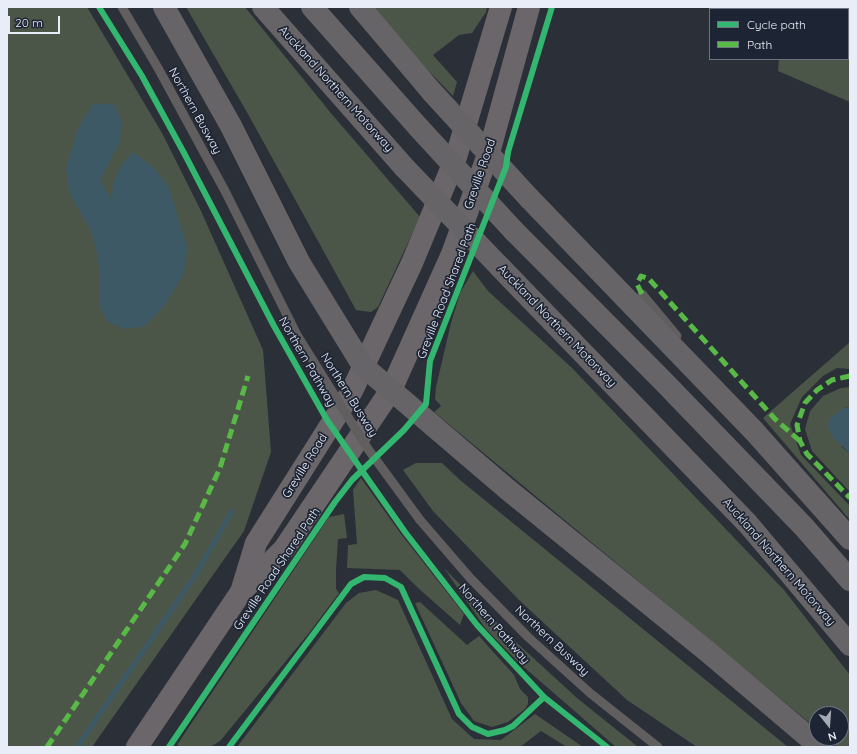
<!DOCTYPE html>
<style>
body{margin:0}
#map{position:relative;width:857px;height:754px;overflow:hidden;background:#2b2f38;font-family:Quicksand,sans-serif}
canvas{display:block}
.frame{position:absolute;inset:0;border:8px solid #e8edf8;pointer-events:none}
.legend{position:absolute;left:709px;top:8px;width:140px;height:52px;box-sizing:border-box;background:#1d2433;border:1px solid #6e7482;margin:0;padding:5px 7px;list-style:none;font-size:12px;color:#e8edf8}
.legend li{display:flex;align-items:center;gap:8px;height:20px}
.legend b{width:20px;border:1px solid #6e7482}
.north{position:absolute;left:809px;top:706px;width:40px;height:40px;box-sizing:border-box;background:#1d2433;border:1px solid #6e7482;border-radius:50%;rotate:163deg;font-size:11px;font-weight:700;line-height:16px;text-align:center;color:#e8edf8}
.north::after{content:'';display:block;margin:auto;width:14px;height:18px;background:#a6aab5;clip-path:polygon(50% 0,100% 100%,50% 72%,0 100%)}
.scale{position:absolute;left:8px;top:16px;width:52px;height:18px;box-sizing:border-box;border:2px solid #e8edf8;border-top:0;padding-left:5px;font-size:12px;line-height:14px;white-space:nowrap;color:#e8edf8;-webkit-text-stroke:3px #1d2433;paint-order:stroke}
</style>
<div id="map">
<canvas width="857" height="754"></canvas>
<div class="frame"></div>
<ul class="legend">
<li><b style="height:5px;background:#33b770"></b>Cycle path</li>
<li><b style="height:5px;background:#58b947"></b>Path</li>
</ul>
<div class="north">N</div>
<div class="scale">20 m</div>
</div>
<script>
const g = document.querySelector('canvas').getContext('2d');
g.lineJoin = 'round';
function fillPath(path, color) { g.fillStyle = color; g.fill(path, 'evenodd'); }
const poly = rows => new Path2D(rows.map(r => 'M' + r).join(''));
function strokePath(path, color, width, dash) { g.strokeStyle = color; g.lineWidth = width; g.lineCap = dash ? 'butt' : 'round'; g.setLineDash(dash || []); g.stroke(path); }
function label(font, color, halo, rows, align = 'center') {
  g.font = font + ' Quicksand,sans-serif'; g.lineWidth = 3.5; g.setLineDash([]); g.textBaseline = 'middle'; g.strokeStyle = halo; g.fillStyle = color; for (const [text, x, y, turn = 0] of rows) {
    g.save(); g.translate(x, y); g.rotate((+turn || 0) * Math.PI / 180); g.textAlign = isNaN(turn) ? turn : align; if (halo) g.strokeText(text, 0, 0); g.fillText(text, 0, 0); g.restore();
  }
}
fillPath(poly([
 [7,7,87,7,162,133,201,211,263,350,271,452,244,531,92,747,7,747],
 [186,7,245,7,330,112,420,217,378,307,371,312,356,310,248,114],
 [372,7,487,7,486,12,472,33,459,35,433,55,457,82,453,96,388,29],
 [782,7,850,7,850,102,778,71,779,59,848,59,848,9,782,9],
 [473,271,488,291,572,368,784,590,850,675,850,747,837,747,827,738,841,738,841,714,817,714,817,729,434,412,441,406,435,399,436,387,451,323,460,293],
 [850,342,850,369,837,368,823,376,802,397,790,424,801,455,850,506,850,520,763,418],
 [850,387,850,407,844,408,842,447,850,454,850,492,812,451,805,429,810,411,823,396,841,388],
 [416,463,442,463,460,480,788,747,697,747,627,700,519,600,433,511,403,470],
 [361,478,401,534,464,614,460,625,418,588,400,570,347,568,348,545,357,544,353,490],
 [344,514,347,538,338,539,336,570,336,589,339,593,309,633,220,741,210,747,182,747,177,745,329,517],
 [444,568,517,643,577,698,638,747,616,747,518,662,485,628],
 [376,590,398,600,452,719,474,739,501,740,535,714,583,747,567,747,541,731,520,747,237,747,346,603,359,593],
 [420,602,467,645,479,636,514,675,520,689,528,697,528,704,525,709,508,722,492,727,474,721,461,703,415,603]
]), '#4b5648');
fillPath(poly([
 [93,103,114,105,121,120,120,142,100,180,112,200,113,183,121,165,133,152,153,167,169,187,187,247,184,273,165,305,145,326,125,329,108,322,99,306,100,281,98,257,91,231,69,192,66,169,77,131],
 [850,407,850,454,832,436,828,428,829,419,835,414,844,408]
]), '#3d5966');
strokePath(poly([
 [77,747,196,574,232,511]
]), '#3d5966', 5);
strokePath(poly([
 [122,7,158,68],
 [642,294,677,336],
 [420,520,471,579,528,637,590,693,658,747]
]), '#615e5f', 9);
strokePath(poly([
 [242,589,256,543,352,391,412,263,456,157,501,7],
 [137,747,241,592,284,549,391,390,452,254,490,149,529,7]
]), '#6b6669', 22);
strokePath(poly([
 [164,7,231,126,299,262,363,366,507,489,708,652,820,747],
 [263,7,404,167],
 [312,7,419,128],
 [360,7,432,92],
 [529,198,754,431,850,539],
 [514,231,662,380,804,527,850,580],
 [499,266,748,524,850,645]
]), '#676467', 22);
strokePath(poly([
 [158,68,225,191,297,335,368,449,420,520]
]), '#615e5f', 9);
strokePath(poly([
 [432,92,529,198],
 [419,128,514,231],
 [404,167,499,266]
]), '#676467', 22);
strokePath(poly([
 [642,294,637,284,641,276,649,279,775,419,800,441],
 [850,376,832,380,817,390,805,403,797,425,800,441,807,454,850,498],
 [47,747,185,544,220,468,248,376]
]), '#58b947', 5, [10, 5]);
strokePath(poly([
 [99,7,142,76,184,153,274,326,327,420,365,475,405,532,477,625,544,697,607,747],
 [169,747,335,502,352,480,404,430,426,404,430,361,506,167,508,152,552,7],
 [229,747,351,584,364,577,385,578,401,587,459,714,472,727,488,734,505,730,513,726,544,697]
]), '#33b770', 6);
label('12px', '#e8edf8', '#1d2433', [
 ["Auckland Northern Motorway",336,89,48],
 ["Northern Busway",195,111,61],
 ["Greville Road",480,174,-71],
 ["Greville Road Shared Path",447,291,-69],
 ["Auckland Northern Motorway",557,326,46],
 ["Northern Pathway",307,362,60],
 ["Northern Busway",349,395,58],
 ["Greville Road",305,466,-58],
 ["Auckland Northern Motorway",779,562,49],
 ["Greville Road Shared Path",277,569,-56],
 ["Northern Pathway",494,624,49],
 ["Northern Busway",552,641,43]
]);
</script>
